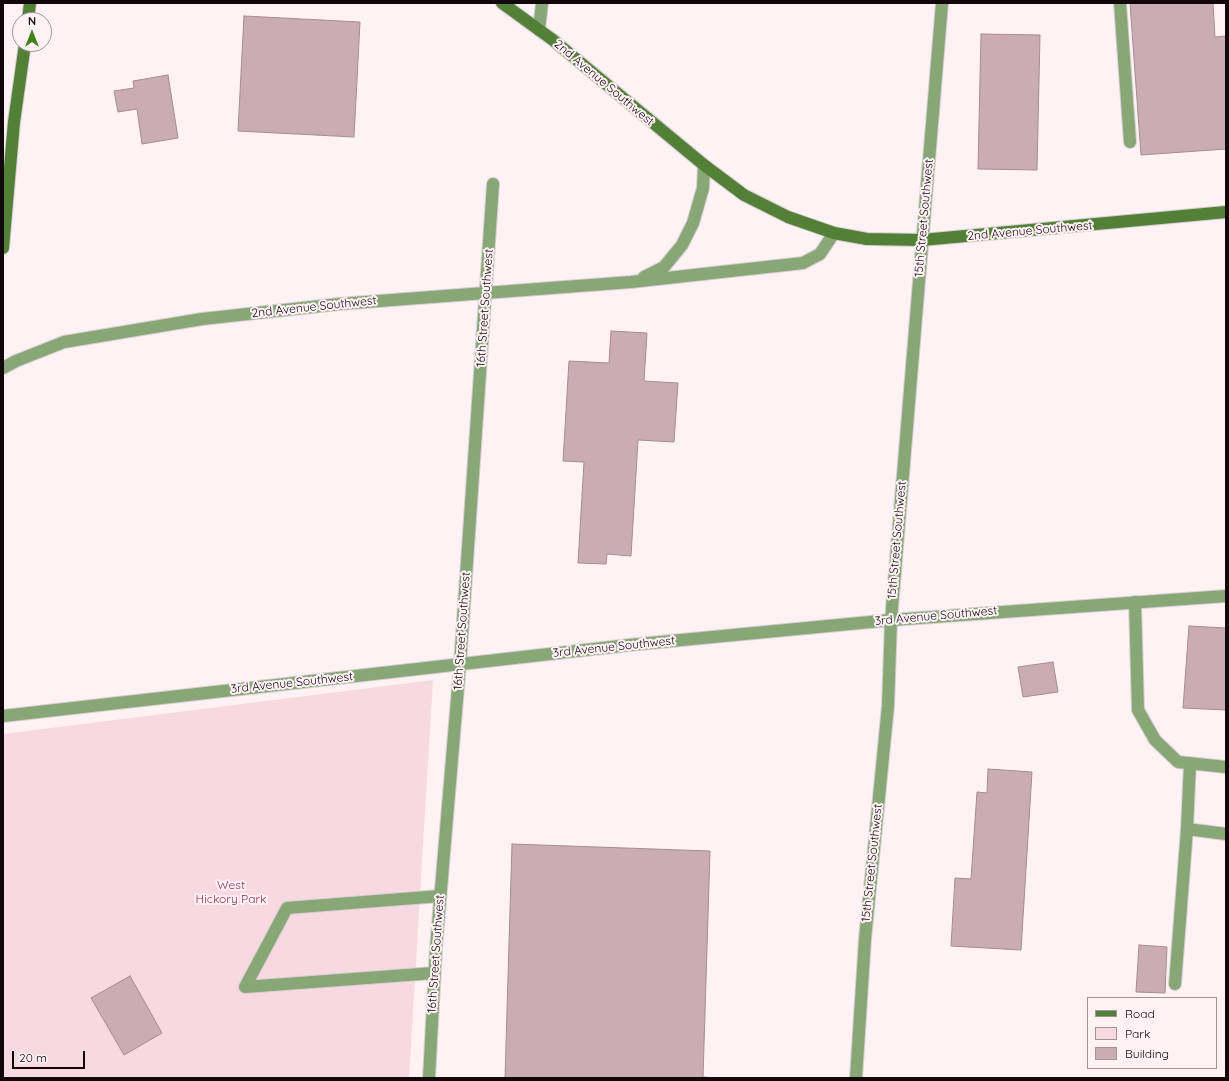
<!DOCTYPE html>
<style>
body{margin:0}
#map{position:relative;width:1229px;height:1081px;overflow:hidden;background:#fef2f5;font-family:Quicksand,sans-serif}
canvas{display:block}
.frame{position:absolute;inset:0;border:4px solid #12080b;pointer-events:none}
.legend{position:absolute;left:1087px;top:997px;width:130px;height:72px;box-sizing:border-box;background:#fef2f5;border:1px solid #a09497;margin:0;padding:5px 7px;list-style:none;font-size:12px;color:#12080b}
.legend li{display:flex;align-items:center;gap:8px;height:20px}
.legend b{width:20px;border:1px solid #a09497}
.north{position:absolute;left:12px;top:12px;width:40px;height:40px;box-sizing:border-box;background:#fef2f5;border:1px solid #a09497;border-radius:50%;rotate:0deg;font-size:11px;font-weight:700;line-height:16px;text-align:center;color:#12080b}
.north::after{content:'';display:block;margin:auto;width:14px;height:18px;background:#447f19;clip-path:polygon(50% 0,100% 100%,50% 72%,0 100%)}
.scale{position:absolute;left:12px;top:1051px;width:73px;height:18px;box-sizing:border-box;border:2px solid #12080b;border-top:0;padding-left:5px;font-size:12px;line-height:14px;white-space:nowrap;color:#12080b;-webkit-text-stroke:3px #fef2f5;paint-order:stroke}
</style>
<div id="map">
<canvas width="1229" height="1081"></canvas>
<div class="frame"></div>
<ul class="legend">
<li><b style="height:5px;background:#518036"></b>Road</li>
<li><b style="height:11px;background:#f9d9e1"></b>Park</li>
<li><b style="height:11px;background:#caadb4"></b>Building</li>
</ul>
<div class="north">N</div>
<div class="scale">20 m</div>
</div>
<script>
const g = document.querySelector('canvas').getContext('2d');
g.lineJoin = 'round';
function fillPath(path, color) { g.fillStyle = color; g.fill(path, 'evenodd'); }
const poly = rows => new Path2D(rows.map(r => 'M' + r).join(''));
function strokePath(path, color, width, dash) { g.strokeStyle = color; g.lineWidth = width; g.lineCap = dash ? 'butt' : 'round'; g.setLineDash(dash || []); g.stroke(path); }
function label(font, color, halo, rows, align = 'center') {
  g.font = font + ' Quicksand,sans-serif'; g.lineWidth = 4; g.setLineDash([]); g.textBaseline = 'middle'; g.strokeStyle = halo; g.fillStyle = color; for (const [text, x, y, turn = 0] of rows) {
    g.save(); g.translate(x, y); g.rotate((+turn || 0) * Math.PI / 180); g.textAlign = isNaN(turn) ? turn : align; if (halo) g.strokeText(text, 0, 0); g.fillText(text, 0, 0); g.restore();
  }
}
fillPath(poly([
 [433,680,409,1078,3,1078,3,734]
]), '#f9d9e1');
const building = poly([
 [1130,3,1213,3,1215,37,1226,36,1226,149,1141,155,1130,3],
 [244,16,360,22,354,137,238,131,244,16],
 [981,34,1040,35,1037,170,978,169,981,34],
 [168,75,178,138,142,144,137,109,118,112,114,91,134,88,133,81,168,75],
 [611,331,647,333,644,381,678,383,674,442,638,440,631,556,607,554,606,564,578,563,584,462,563,461,569,361,609,363,611,331],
 [1189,626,1226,628,1226,710,1183,708,1189,626],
 [1053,662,1058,692,1023,697,1018,667,1053,662],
 [988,769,1032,772,1021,950,951,946,955,878,971,879,977,792,987,793,988,769],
 [512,844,710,851,703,1077,715,1078,505,1078,512,844],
 [1139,945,1167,947,1165,993,1136,992,1139,945],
 [130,976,162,1033,124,1055,91,998,130,976]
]);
fillPath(building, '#caadb4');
strokePath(building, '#a78b92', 1);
const lane = poly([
 [1120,3,1130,142],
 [1135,602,1138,710,1155,740,1178,762,1226,767],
 [1190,763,1187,829,1226,834],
 [434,973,245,987,287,908,440,896],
 [1175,984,1187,829]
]);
const street = poly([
 [539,30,542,3],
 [644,277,664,267,682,245,693,223,703,188,704,165],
 [3,368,16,361,64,342,202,319,339,304,631,282,803,263,820,254,834,233],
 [3,716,629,645,891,620,1226,596],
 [429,1078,436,948,460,664,493,184],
 [856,1078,865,939,888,706,891,620,942,3]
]);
const secondary = poly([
 [502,3,553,40,704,165,744,195,788,217,834,233,867,239,922,240,1226,212],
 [28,20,30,3],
 [3,248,14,122,25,44]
]);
strokePath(lane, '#d8cdd0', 14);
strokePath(street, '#d8cdd0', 14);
strokePath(secondary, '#d8cdd0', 14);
strokePath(lane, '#87a777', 12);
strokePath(street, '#87a777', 12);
strokePath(secondary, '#518036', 12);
label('12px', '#12080b', '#fef2f5', [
 ["2nd Avenue Southwest",604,83,40],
 ["15th Street Southwest",924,218,-85],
 ["2nd Avenue Southwest",1030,231,-5],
 ["2nd Avenue Southwest",314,307,-6],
 ["16th Street Southwest",485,308,-86],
 ["15th Street Southwest",897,540,-85],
 ["3rd Avenue Southwest",936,616,-5],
 ["16th Street Southwest",462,631,-86],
 ["3rd Avenue Southwest",614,647,-6],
 ["3rd Avenue Southwest",292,683,-6],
 ["15th Street Southwest",872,863,-84],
 ["16th Street Southwest",436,954,-86]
]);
label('12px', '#912952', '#fef2f5', [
 ["West",231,885],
 ["Hickory Park",231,899]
]);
</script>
